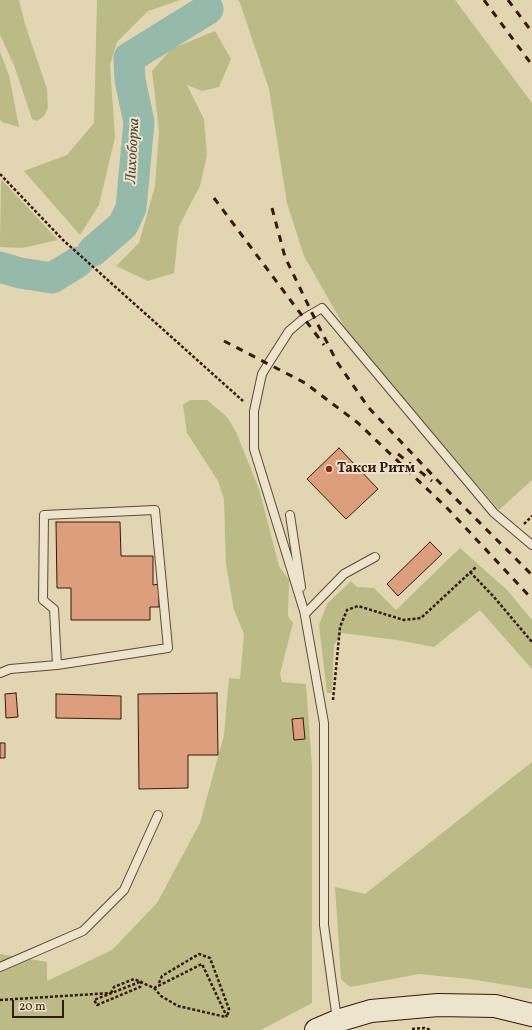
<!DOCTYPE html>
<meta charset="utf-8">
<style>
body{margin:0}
#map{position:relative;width:532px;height:1030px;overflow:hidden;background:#e2d5b1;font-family:Vollkorn,serif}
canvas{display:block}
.scale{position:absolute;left:12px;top:1000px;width:52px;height:18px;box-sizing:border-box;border:2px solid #38180c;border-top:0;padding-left:5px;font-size:12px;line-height:14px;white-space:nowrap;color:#38180c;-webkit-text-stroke:3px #ece4cc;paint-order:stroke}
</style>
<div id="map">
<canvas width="532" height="1030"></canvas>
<div class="scale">20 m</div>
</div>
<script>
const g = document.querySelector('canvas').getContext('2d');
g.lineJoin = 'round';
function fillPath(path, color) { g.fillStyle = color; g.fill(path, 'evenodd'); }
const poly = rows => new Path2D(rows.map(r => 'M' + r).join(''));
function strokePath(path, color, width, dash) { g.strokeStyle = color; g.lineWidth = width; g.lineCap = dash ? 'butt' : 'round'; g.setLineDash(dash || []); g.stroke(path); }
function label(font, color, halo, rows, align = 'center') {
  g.font = font + ' Vollkorn,serif'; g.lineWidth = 4; g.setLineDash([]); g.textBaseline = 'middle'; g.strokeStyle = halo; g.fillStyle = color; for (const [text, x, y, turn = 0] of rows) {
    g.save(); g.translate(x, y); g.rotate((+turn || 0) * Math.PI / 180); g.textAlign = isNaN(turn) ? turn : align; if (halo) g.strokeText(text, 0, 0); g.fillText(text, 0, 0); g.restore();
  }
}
fillPath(poly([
 [0,0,19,0,25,24,47,89,48,108,44,116,37,121,32,119,14,65,0,35],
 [97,0,180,0,148,11,117,42,110,65,115,137,99,205,80,235,24,171,67,155,94,123],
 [238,0,455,0,532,103,532,480,499,510,348,333,304,256,287,203,269,89,240,3],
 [215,31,231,59,219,87,202,91,187,85,204,119,207,155,200,186,179,226,174,273,148,281,116,266,139,243,155,186,159,131,152,71,171,49],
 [0,52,9,75,19,127,2,122,0,119],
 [1,179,58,240,22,248,0,247],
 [190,400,207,400,227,417,236,432,259,489,279,566,289,580,288,616,293,623,280,674,282,682,306,684,312,766,312,1003,261,1030,0,1030,0,954,47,962,47,981,112,950,157,903,200,823,224,735,229,678,240,679,244,634,234,610,226,564,224,499,218,481,187,433,183,405],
 [460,548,508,591,532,620,532,669,480,610,434,647,397,640,342,633,334,645,332,693,327,693,319,625,327,604,351,581,357,587,374,588,396,610],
 [532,762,532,989,470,979,419,974,350,987,341,979,335,887,365,894]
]), '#bbbb87');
strokePath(poly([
 [93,251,123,225,131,208,139,122,130,80,129,58,208,9],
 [0,267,20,273,52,278,78,262]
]), '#95b9aa', 31);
const building = poly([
 [339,448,378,489,346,519,307,479,339,448],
 [56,522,120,522,121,556,153,556,153,585,159,584,159,607,150,607,150,620,71,620,71,588,57,588,56,522],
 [430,542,442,554,398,596,387,584,430,542],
 [16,693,18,717,6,718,5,694,16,693],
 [217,693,218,755,188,755,188,788,139,789,138,694,217,693],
 [56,694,121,696,121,719,56,718,56,694],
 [303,718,305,739,294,740,292,719,303,718],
 [0,743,5,743,5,758,0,758,0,743]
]);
fillPath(building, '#dd9e7e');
strokePath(building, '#38180c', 1);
const lane = poly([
 [290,515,301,587],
 [304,610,324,723,324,925,337,1020],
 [305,614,254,449,254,411,262,374,268,364,289,331,303,319,322,308,494,513,532,545],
 [305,614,344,574,375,557],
 [0,673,10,669,57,665,168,648,155,510,44,515,43,600,54,609,57,665],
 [0,967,83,931,124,890,158,815]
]);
const secondary = poly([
 [316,1030,337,1021,371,1011,438,1005,495,1006,532,1015]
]);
strokePath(lane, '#624735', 10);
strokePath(secondary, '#38180c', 24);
strokePath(poly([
 [0,174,63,240,243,401],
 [524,524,532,516],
 [470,572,494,597,532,642],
 [333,700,340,627,347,610,358,606,404,620,421,618,476,567],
 [142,981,140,987,97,1005,94,1000,142,981],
 [159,983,162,976,199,954,210,958,229,1009,227,1017],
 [154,988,161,996,178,1006,226,1017],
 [111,993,114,987,134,979,154,988,202,964,227,1017],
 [0,1000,111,993],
 [412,1029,424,1028,431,1030]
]), '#38180c', 2.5, [3, 2]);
strokePath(lane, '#ece4cc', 8);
strokePath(secondary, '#ece4cc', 22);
strokePath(poly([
 [484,0,532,65],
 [508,0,532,32],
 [214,198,324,345],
 [272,208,285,257,312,313,337,362,368,407,440,483,532,575],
 [224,341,305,383,358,423,448,509,532,599],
 [398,454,432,481]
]), '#38180c', 3, [7, 7]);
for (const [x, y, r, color] of [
 [329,469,4,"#8f2418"]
]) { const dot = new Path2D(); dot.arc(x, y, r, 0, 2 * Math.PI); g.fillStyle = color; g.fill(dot); strokePath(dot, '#ece4cc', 1.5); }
label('bold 14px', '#38180c', '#ece4cc', [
 ["Такси Ритм",337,469]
], 'left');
label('italic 15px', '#54483b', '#ece4cc', [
 ["Лихоборка",134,151,-87]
]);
</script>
